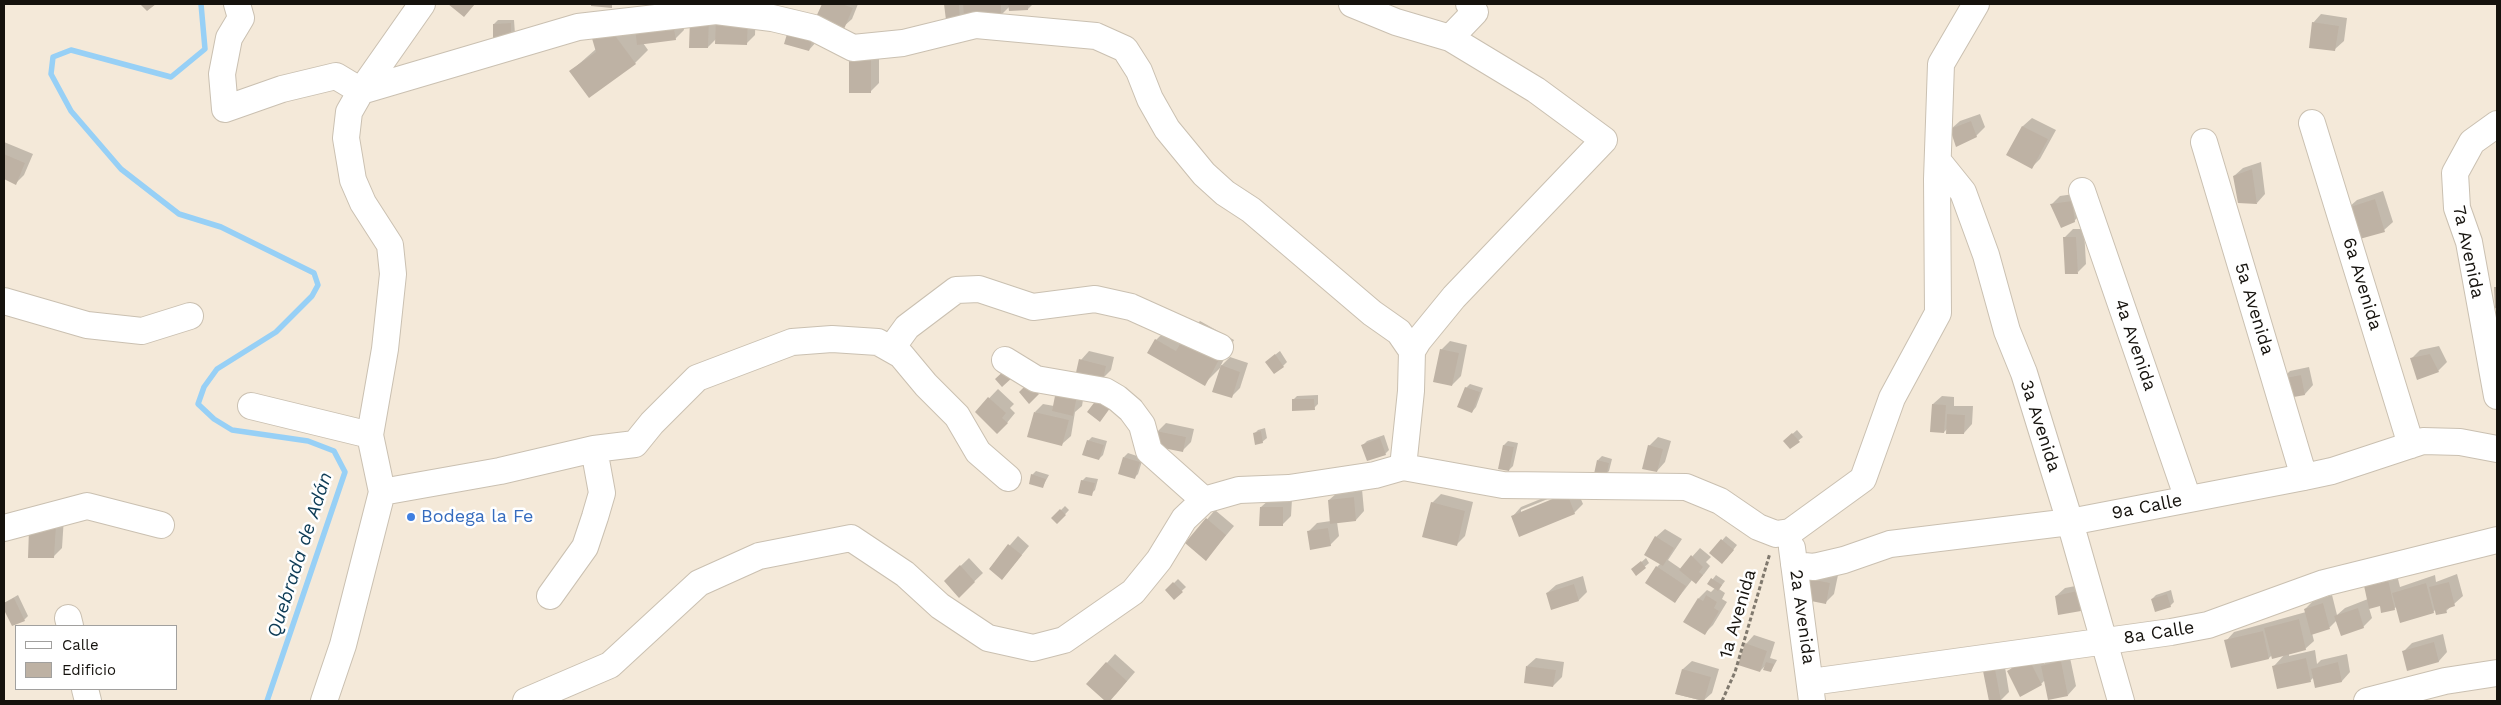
<!DOCTYPE html>
<meta charset="utf-8">
<style>
body{margin:0}
#map{position:relative;width:2501px;height:705px;overflow:hidden;background:#f4e9d9;font-family:"Work Sans",sans-serif}
canvas{display:block}
.frame{position:absolute;inset:0;border:5px solid #15120d;pointer-events:none}
.legend{position:absolute;left:15px;top:625px;width:162px;height:65px;box-sizing:border-box;background:#fff;border:1px solid #a1a09e;margin:0;padding:6px 9px;list-style:none;font-size:15px;color:#15120d}
.legend li{display:flex;align-items:center;gap:10px;height:25px}
.legend b{width:25px;border:1px solid #a1a09e}
</style>
<div id="map">
<canvas width="2501" height="705"></canvas>
<div class="frame"></div>
<ul class="legend">
<li><b style="height:6px;background:#fff"></b>Calle</li>
<li><b style="height:14px;background:#beb2a4"></b>Edificio</li>
</ul>
</div>
<script>
const g = document.querySelector('canvas').getContext('2d');
g.lineJoin = 'round';
function fillPath(path, color) { g.fillStyle = color; g.fill(path, 'evenodd'); }
const poly = rows => new Path2D(rows.map(r => 'M' + r).join(''));
function strokePath(path, color, width, dash) { g.strokeStyle = color; g.lineWidth = width; g.lineCap = dash ? 'butt' : 'round'; g.setLineDash(dash || []); g.stroke(path); }
function label(font, color, halo, rows, align = 'center') {
  g.font = font + ' "Work Sans",sans-serif'; g.lineWidth = 5; g.setLineDash([]); g.textBaseline = 'middle'; g.strokeStyle = halo; g.fillStyle = color; for (const [text, x, y, turn = 0] of rows) {
    g.save(); g.translate(x, y); g.rotate((+turn || 0) * Math.PI / 180); g.textAlign = isNaN(turn) ? turn : align; if (halo) g.strokeText(text, 0, 0); g.fillText(text, 0, 0); g.restore();
  }
}
fillPath(poly([
 [823,4,858,4,852,19,843,27,817,16],
 [945,4,1032,4,1032,5,1028,9,1010,6,1001,15,965,13,959,18,947,19],
 [756,9,755,35,747,43,717,38,708,47,691,18],
 [2321,14,2347,18,2344,41,2335,49,2313,23],
 [682,15,684,30,675,39,643,43,648,50,635,63,571,71,596,49,593,35],
 [498,20,514,20,515,34,511,38,494,24],
 [817,41,809,50,786,44],
 [879,48,879,83,870,92,850,57],
 [1980,114,1985,127,1976,136,1951,129,1960,121],
 [2032,118,2056,130,2040,159,2032,167,2008,155,2023,126],
 [4,142,33,154,24,175,16,183,4,177],
 [2261,162,2265,194,2257,203,2234,176,2243,168],
 [2383,191,2393,222,2384,230,2348,208,2357,200],
 [2081,193,2083,212,2074,221,2052,204,2060,196],
 [2073,229,2084,229,2086,264,2078,272,2064,238],
 [1200,321,1234,340,1220,367,1230,357,1248,363,1240,388,1231,397,1221,367,1204,384,1156,340,1169,327,1187,334],
 [1450,341,1467,345,1461,376,1452,385,1441,350],
 [2439,346,2447,362,2438,371,2412,358,2420,350],
 [1089,351,1114,357,1111,370,1102,379,1081,360],
 [1280,351,1287,362,1283,366,1271,358],
 [2309,367,2313,385,2305,394,2288,396,2282,379,2290,371],
 [1470,384,1483,388,1476,407,1472,412,1466,388],
 [1085,388,1082,406,1075,412,1071,436,1062,444,1035,412,1043,404,1054,406],
 [998,389,1014,404,1010,408,1015,413,1006,424,976,412],
 [1318,395,1318,404,1314,408,1293,400,1297,396],
 [1942,396,1954,397,1954,406,1973,406,1972,424,1964,433,1947,429,1944,432,1933,404],
 [1166,423,1194,429,1191,442,1182,451,1157,432],
 [1265,428,1267,438,1262,442,1254,434,1258,430],
 [1797,430,1803,437,1790,447,1789,437],
 [1384,435,1389,450,1385,454,1363,445,1367,441],
 [1092,437,1107,441,1103,455,1099,459,1088,441],
 [1658,437,1671,441,1665,462,1657,471,1649,446],
 [1508,441,1518,443,1513,466,1509,470,1499,468,1504,445],
 [1128,453,1143,458,1138,474,1134,478,1124,457],
 [1602,456,1612,459,1609,471,1605,475,1598,460],
 [1036,471,1049,475,1043,486,1032,475],
 [1086,477,1098,479,1095,490,1091,494,1082,481],
 [1575,485,1583,504,1574,513,1513,516,1521,507],
 [1572,489,1573,491,1521,513,1521,510],
 [1362,489,1364,511,1356,520,1337,522,1339,536,1330,545,1308,532,1317,523,1331,521,1329,500,1338,492],
 [1441,494,1473,502,1465,536,1456,545,1432,503],
 [1270,499,1292,499,1291,516,1282,525,1261,507],
 [1065,506,1069,510,1057,523,1053,518],
 [1215,510,1234,526,1206,559,1187,543],
 [64,517,62,548,53,557,31,530],
 [1665,529,1682,539,1668,560,1681,569,1700,548,1711,557,1706,562,1710,566,1704,574,1696,582,1692,580,1675,602,1657,567,1661,563,1656,537],
 [1018,536,1029,546,1002,579,990,568],
 [1726,536,1737,545,1726,559,1711,553],
 [969,558,983,573,959,596,945,581],
 [1646,558,1649,563,1636,574,1637,566],
 [2395,567,2400,587,2435,575,2436,582,2457,574,2463,596,2446,611,2436,609,2433,612,2397,606,2394,609,2381,605,2369,608,2372,618,2363,627,2337,620,2330,627,2312,633,2314,641,2305,649,2289,653,2289,656,2315,650,2317,664,2321,660,2347,654,2350,672,2342,681,2316,687,2314,677,2310,681,2274,666,2285,654,2272,655,2269,658,2231,667,2226,641,2234,632,2306,612,2305,609,2314,600,2332,595,2337,615,2345,608,2368,599],
 [1716,575,1725,581,1719,589,1725,593,1722,599,1727,602,1713,625,1705,633,1699,598,1707,590,1711,592,1715,588,1709,584],
 [1838,575,1834,594,1825,603,1811,579],
 [1583,576,1587,592,1579,600,1547,593,1556,585],
 [1178,579,1186,587,1174,598,1167,590],
 [2086,584,2089,601,2080,610,2056,596,2065,588],
 [2171,590,2174,602,2170,606,2152,599,2156,595],
 [18,595,28,616,24,620,13,624,4,603],
 [2443,634,2447,652,2439,661,2408,669,2404,651,2412,643],
 [1754,635,1775,642,1770,658,1777,660,1771,671,1766,665,1760,671,1746,644],
 [2038,651,2044,664,2051,657,2069,653,2076,686,2068,695,2045,680,2041,684,2009,671,2017,662],
 [1115,654,1135,672,1116,694,1107,701,1088,684],
 [1536,658,1564,662,1562,677,1553,686,1527,666],
 [1692,661,1719,669,1712,693,1703,701,1676,694,1683,669],
 [2004,661,2009,692,2001,700,1990,701,1985,672]
]), '#0003');
strokePath(poly([
 [201,4,205,49,171,77,71,50,53,57,51,74,71,111,121,169,179,214,221,227,314,273,318,285,312,296,276,332,217,369,204,387,198,404,214,419,232,430,308,441,334,451,345,472,267,701]
]), '#97d0f6', 5.5);
fillPath(poly([
 [140,4,156,4,147,11],
 [448,4,475,4,464,17],
 [591,4,612,4,612,8,591,6],
 [822,4,842,4,853,8,844,29,816,17],
 [944,4,959,4,960,19,946,20],
 [963,4,1001,4,1001,16,964,17],
 [1008,4,1028,4,1028,10,1009,11],
 [716,16,748,17,747,45,715,44],
 [690,18,709,18,708,48,689,48],
 [2312,22,2339,26,2335,51,2309,48],
 [511,23,511,39,493,40,493,24],
 [673,23,676,40,637,45,635,28],
 [790,24,815,31,809,51,784,44],
 [611,30,636,64,589,98,569,71,596,52,591,35],
 [849,56,871,57,871,93,849,93],
 [1971,121,1977,137,1956,147,1950,129],
 [2022,126,2048,139,2032,169,2006,155],
 [4,154,25,163,16,185,4,179],
 [2252,169,2257,204,2238,203,2233,176],
 [2375,199,2385,232,2356,240,2347,208],
 [2072,201,2075,222,2061,228,2050,204],
 [2063,237,2076,237,2078,274,2065,274],
 [2494,287,2497,287,2497,309,2495,308],
 [1186,333,1222,354,1205,386,1147,353,1155,339,1176,351],
 [1440,349,1459,353,1452,386,1433,382],
 [1275,354,1284,367,1274,374,1265,362],
 [2430,354,2439,372,2417,380,2410,358],
 [1079,359,1106,366,1103,380,1075,377],
 [1221,365,1240,372,1232,398,1212,392],
 [1007,368,1014,376,1002,387,995,379],
 [2301,375,2305,395,2288,398,2280,379],
 [1029,382,1039,394,1029,404,1019,392],
 [1465,387,1480,392,1472,413,1457,407],
 [1056,391,1077,396,1073,416,1052,411],
 [1100,395,1113,404,1100,422,1087,412],
 [988,397,1006,413,1002,418,1008,423,997,434,975,412],
 [1292,399,1314,399,1315,410,1292,411],
 [1932,404,1946,405,1944,433,1930,432],
 [1034,412,1069,420,1062,446,1027,437],
 [1947,414,1965,415,1964,434,1946,434],
 [1156,431,1186,437,1183,452,1153,446],
 [1261,431,1263,443,1255,445,1253,433],
 [1792,433,1800,442,1790,449,1783,441],
 [1380,438,1386,455,1367,461,1361,445],
 [1087,440,1104,445,1099,460,1082,455],
 [1503,445,1514,447,1509,471,1498,469],
 [1648,445,1663,449,1657,472,1642,469],
 [1123,457,1140,462,1135,479,1118,474],
 [1597,460,1609,463,1606,477,1594,474],
 [1031,474,1046,479,1043,488,1029,484],
 [1081,480,1095,483,1092,496,1078,493],
 [1567,493,1575,514,1519,537,1511,516],
 [1354,497,1356,521,1330,524,1328,500],
 [1431,502,1465,511,1457,546,1422,537],
 [1260,507,1283,507,1283,526,1259,526],
 [1060,509,1066,515,1057,524,1051,518],
 [1206,518,1226,535,1206,561,1185,543],
 [56,525,54,558,28,558,29,529],
 [1328,528,1331,546,1310,550,1307,531],
 [1655,536,1674,548,1663,566,1644,555],
 [1721,539,1734,550,1722,564,1709,553],
 [1008,544,1022,555,1002,580,989,569],
 [1691,555,1703,567,1699,572,1703,575,1696,584,1679,570],
 [1641,561,1646,568,1636,576,1631,569],
 [960,565,975,582,959,598,944,581],
 [1656,566,1686,586,1675,603,1645,583],
 [2387,575,2395,610,2381,613,2380,606,2369,609,2363,581],
 [1711,578,1722,585,1718,591,1707,584],
 [1810,579,1830,583,1826,604,1806,600],
 [1173,582,1183,592,1174,600,1165,590],
 [2449,582,2455,606,2446,609,2447,613,2436,615,2429,587],
 [2426,583,2434,613,2400,623,2392,593],
 [1574,584,1579,601,1551,610,1546,593],
 [2077,591,2081,611,2058,615,2055,596],
 [2167,594,2171,607,2155,612,2151,599],
 [1706,595,1717,602,1714,608,1719,611,1705,635,1683,622,1698,598,1703,601],
 [14,598,25,621,12,626,4,610,4,603],
 [2323,603,2330,629,2311,635,2304,609],
 [2358,608,2364,628,2341,636,2334,616],
 [2299,619,2306,650,2272,659,2264,628],
 [2263,631,2269,659,2231,668,2224,640],
 [2434,642,2439,662,2407,671,2402,651],
 [1745,643,1767,651,1760,672,1738,665],
 [2306,658,2311,682,2277,689,2272,666],
 [2029,659,2042,685,2020,697,2007,671],
 [2061,661,2068,696,2048,700,2041,666],
 [1106,662,1127,681,1110,701,1105,701,1086,684],
 [1766,662,1774,664,1771,672,1763,670],
 [2338,662,2342,682,2315,688,2311,669],
 [1526,666,1556,670,1553,687,1524,683],
 [1682,669,1711,677,1704,701,1675,694],
 [1995,669,2001,701,1989,701,1983,671]
]), '#beb2a4');
const minor = poly([
 [237,4,241,18,229,38,222,74,225,109,282,89,336,76,361,91,578,27,716,11,772,18,814,28,853,48,903,43,976,25,1096,36,1125,49,1139,71,1150,99,1167,129,1204,174,1225,193,1251,210,1372,313,1399,332,1412,351,1411,391,1403,467],
 [1352,4,1396,22,1450,38,1536,90,1604,140,1454,297,1418,341,1412,351],
 [1450,38,1475,12,1469,4],
 [2312,123,2411,445],
 [2497,124,2472,142,2455,173,2457,208,2469,242,2497,396],
 [2204,142,2304,477],
 [1938,161,1963,192,1986,255,2007,331,2024,373,2070,522,2121,701],
 [2082,191,2188,499],
 [4,301,87,325,142,331,190,316],
 [891,349,907,327,956,290,979,289,1033,307,1095,299,1131,307,1220,347],
 [1005,360,1036,379,1105,391,1117,398,1131,410,1142,425,1149,451,1204,500],
 [251,406,370,435],
 [382,492,500,471,594,449,635,444,652,423,697,378,792,342,832,339,878,342,901,355,926,385,957,416,978,452,1008,478],
 [4,528,87,506,161,525],
 [1792,548,1812,701],
 [1794,565,1814,567,1844,560,1890,544,2070,522,2304,477,2332,471,2423,441,2460,442,2497,449],
 [550,596,585,547,595,517,602,493,594,449],
 [68,618,70,626],
 [1811,682,2171,632,2208,625,2324,583,2497,540],
 [85,689,88,701],
 [324,701,343,645,382,492,370,435,385,349,393,274,390,245,363,203,353,180,346,138,349,112,361,91,422,4],
 [526,701,610,665,699,583,759,556,851,538,905,574,940,606,988,638,1033,648,1064,640,1133,592,1159,560,1184,519,1204,500,1239,490,1289,488,1375,475,1403,467,1503,485,1686,487,1720,501,1758,527,1776,534,1790,532,1863,479,1892,398,1938,313,1937,179,1941,64,1976,4],
 [2367,701,2445,681,2497,673]
]);
strokePath(minor, '#cac0b1', 28);
strokePath(poly([
 [1722,701,1735,672,1770,553]
]), '#80796e', 3, [4, 2.5]);
strokePath(minor, '#fff', 26);
for (const [x, y, r, color] of [
 [411,517,5,"#3f7fe0"]
]) { const dot = new Path2D(); dot.arc(x, y, r, 0, 2 * Math.PI); g.fillStyle = color; g.fill(dot); strokePath(dot, '#fff', 2); }
label('18px', '#15120d', '#fff', [
 ["7a Avenida",2468,252,78],
 ["6a Avenida",2362,284,73],
 ["5a Avenida",2254,309,73],
 ["4a Avenida",2135,345,71],
 ["3a Avenida",2040,426,72],
 ["9a Calle",2147,507,-11],
 ["1a Avenida",1738,614,-74],
 ["2a Avenida",1802,617,82],
 ["8a Calle",2159,633,-9]
]);
label('18px', '#366cbe', '#fff', [
 ["Bodega la Fe",421,517]
], 'left');
label('italic 19px', '#0d3b55', '#fff', [
 ["Quebrada de Adán",300,555,-72]
]);
</script>
